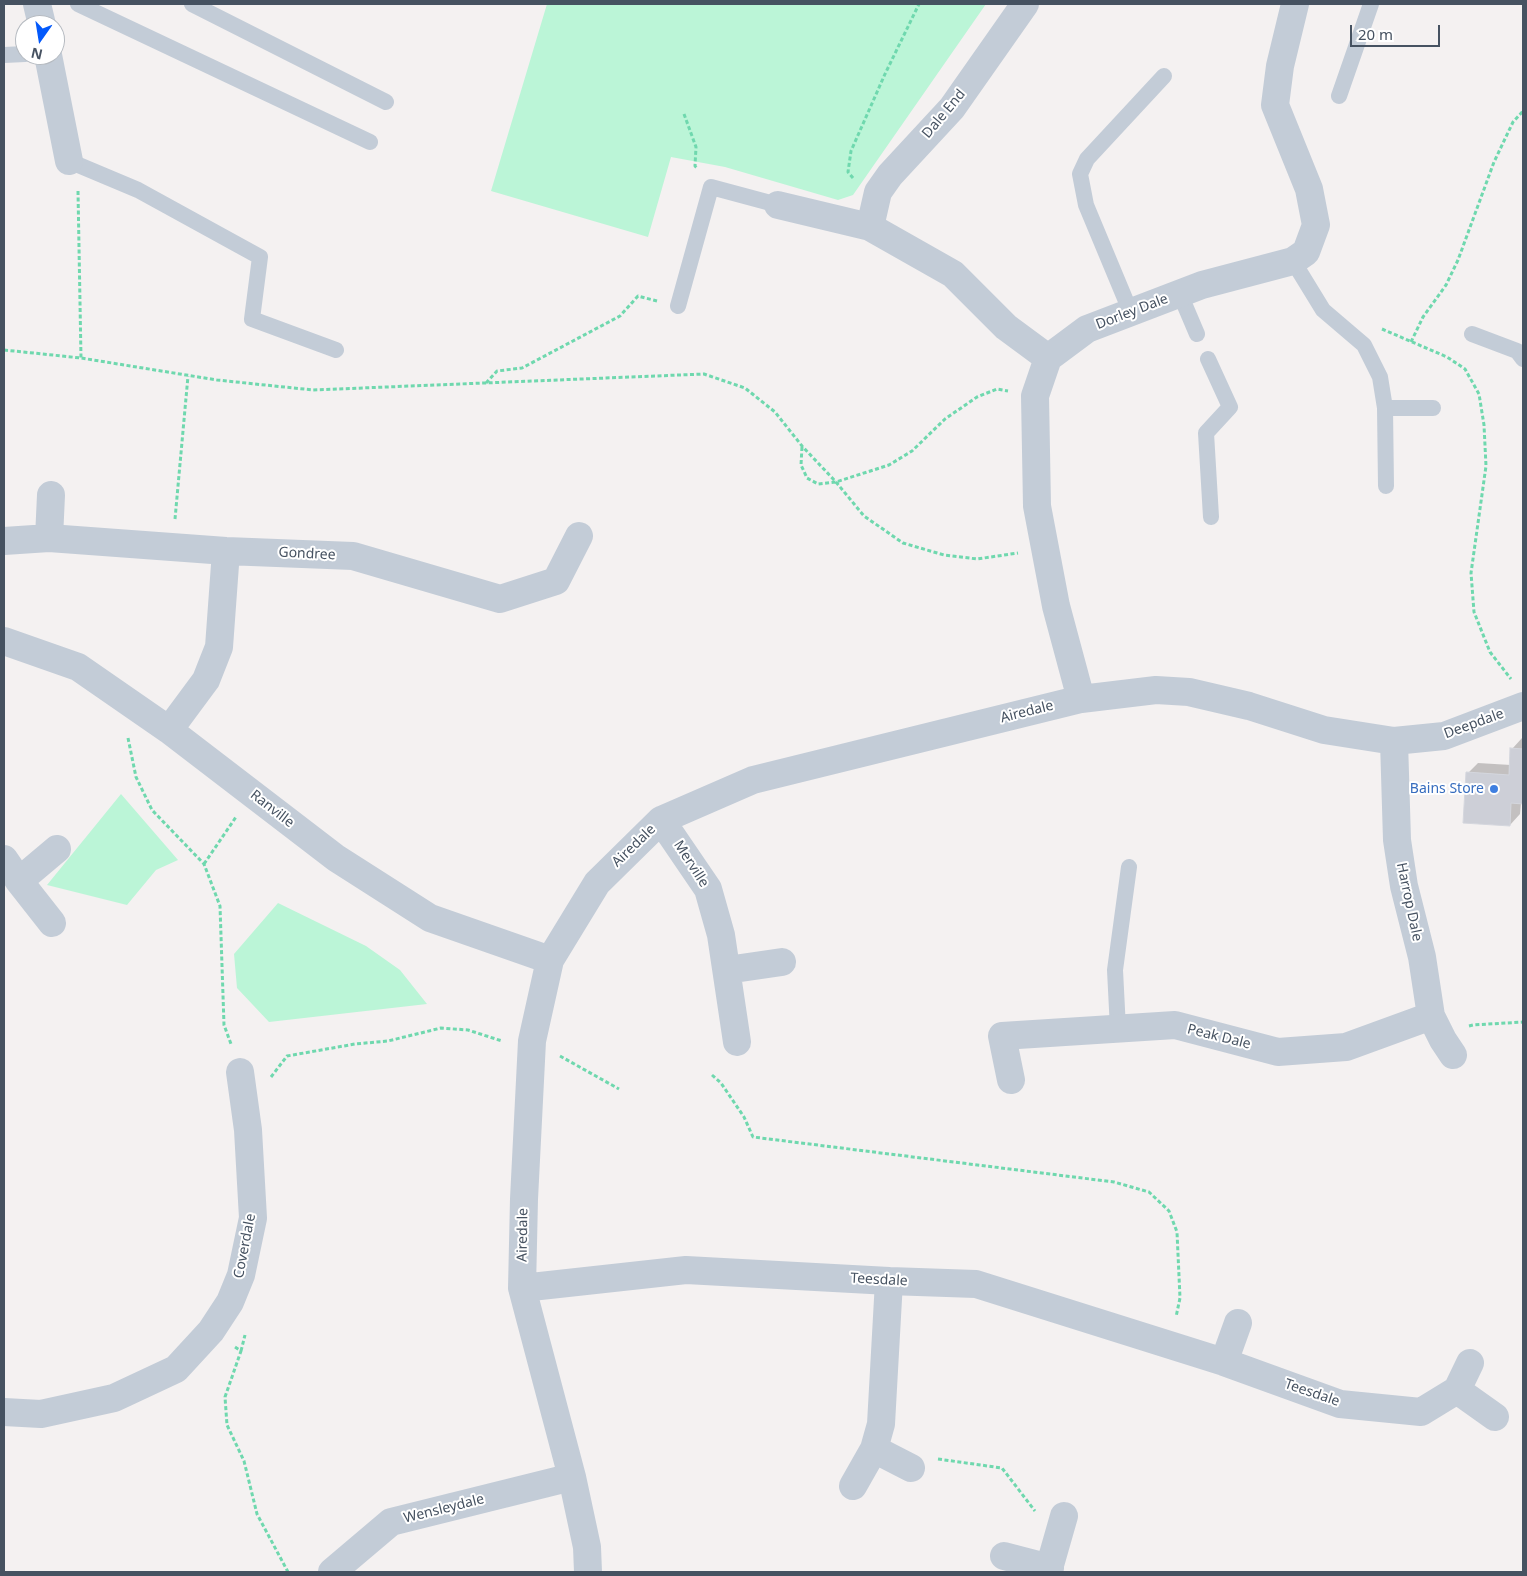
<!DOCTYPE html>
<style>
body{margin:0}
#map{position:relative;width:1527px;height:1576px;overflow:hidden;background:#f4f1f1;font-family:"Noto Sans",sans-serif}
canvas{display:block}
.frame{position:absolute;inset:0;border:5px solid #465261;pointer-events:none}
.north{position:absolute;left:15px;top:15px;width:50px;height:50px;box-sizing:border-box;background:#fff;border:1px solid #b5bac0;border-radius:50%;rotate:193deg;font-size:14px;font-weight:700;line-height:20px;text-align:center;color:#465261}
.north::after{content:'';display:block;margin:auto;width:18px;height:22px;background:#0359fb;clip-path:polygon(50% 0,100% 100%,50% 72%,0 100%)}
.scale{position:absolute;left:1350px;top:25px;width:90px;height:22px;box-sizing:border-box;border:2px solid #465261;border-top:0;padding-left:6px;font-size:15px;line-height:18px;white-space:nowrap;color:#465261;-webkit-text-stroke:4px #fff;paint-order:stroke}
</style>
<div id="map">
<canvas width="1527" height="1576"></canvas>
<div class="frame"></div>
<div class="north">N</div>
<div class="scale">20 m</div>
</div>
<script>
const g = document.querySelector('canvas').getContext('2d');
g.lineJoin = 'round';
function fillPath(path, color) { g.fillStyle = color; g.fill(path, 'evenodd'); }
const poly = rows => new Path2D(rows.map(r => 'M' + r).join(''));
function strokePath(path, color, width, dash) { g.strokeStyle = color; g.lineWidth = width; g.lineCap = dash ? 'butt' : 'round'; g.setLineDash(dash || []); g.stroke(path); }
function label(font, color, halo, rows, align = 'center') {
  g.font = font + ' "Noto Sans",sans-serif'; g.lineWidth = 4; g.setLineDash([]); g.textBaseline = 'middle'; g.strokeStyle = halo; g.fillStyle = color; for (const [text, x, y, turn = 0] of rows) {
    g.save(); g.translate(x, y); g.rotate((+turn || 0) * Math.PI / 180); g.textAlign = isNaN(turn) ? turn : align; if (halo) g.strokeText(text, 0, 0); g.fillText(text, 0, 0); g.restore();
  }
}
fillPath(poly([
 [547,4,986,4,853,195,838,200,725,167,671,157,648,237,491,191],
 [121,794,178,860,156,870,127,905,47,885],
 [278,903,366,946,400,970,427,1004,269,1022,237,988,234,954]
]), '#bbf5d7');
fillPath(poly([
 [1522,738,1523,803,1521,803,1520,814,1510,825,1468,773,1478,763,1511,765,1512,749]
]), '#0003');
const building = poly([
 [1510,748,1523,749,1523,804,1511,803,1510,826,1463,823,1466,772,1509,775,1510,748]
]);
fillPath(building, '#cdcfd7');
strokePath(building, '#d4d6dd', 1);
strokePath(poly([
 [684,114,696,147,695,166,697,168],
 [853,178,848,172,851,151,885,74,919,4],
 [78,191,81,358],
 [1382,329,1447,357,1465,369,1479,394,1484,425,1486,466,1471,573,1474,612,1490,652,1511,679],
 [1411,342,1423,317,1446,285,1458,260,1494,162,1513,122,1523,111],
 [4,350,81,358,217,380,313,390,704,374,745,388,775,412,802,446,836,482,864,516,903,543,944,555,977,559,1018,553],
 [486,383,497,371,522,368,620,316,638,296,657,301],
 [802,447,801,465,807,478,818,484,836,482,889,465,912,451,945,419,977,397,997,389,1008,391],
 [175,519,188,376],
 [128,738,136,777,152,810,204,864,220,906,224,1025,231,1044],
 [204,864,236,817],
 [1469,1026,1473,1025,1523,1022],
 [560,1056,619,1089],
 [712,1075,721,1083,744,1117,753,1137,1114,1182,1149,1192,1169,1211,1177,1232,1180,1298,1176,1317],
 [271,1077,287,1056,355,1044,388,1041,441,1028,468,1030,502,1041],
 [235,1347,241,1351,225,1397,227,1425,244,1461,257,1514,288,1572],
 [241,1351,245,1335],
 [938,1459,1002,1468,1035,1511]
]), '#6fd8ae', 3, [4, 2.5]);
strokePath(poly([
 [78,4,370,142],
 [192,4,386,102],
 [4,55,25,54],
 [1339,96,1371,4],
 [69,161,138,190,260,257,252,319,336,350],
 [1293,261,1323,310,1364,345,1380,377,1385,408,1386,486],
 [1180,294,1197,334],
 [678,306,711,187,778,205],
 [1131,313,1086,205,1080,174,1087,159,1164,76],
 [1472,334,1517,351,1523,359],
 [1208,359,1230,407,1206,433,1211,517],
 [1385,408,1433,408],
 [1118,1029,1115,970,1129,867]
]), '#c3ccd7', 16);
strokePath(poly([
 [37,4,42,25],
 [48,55,69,161],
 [778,205,870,227,953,274,1006,327,1048,358],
 [870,227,878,192,890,175,952,108,1025,4],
 [49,538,51,495],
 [4,541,49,538,226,551,353,556,500,599,556,581,579,536],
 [4,641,78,667,169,730,336,858,430,918,550,960],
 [1081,699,1056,606,1037,506,1035,396,1048,358,1087,329,1202,285,1293,261,1306,252,1316,225,1309,189,1275,105,1280,66,1295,4],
 [169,730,206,680,219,647,226,551],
 [1394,741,1397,840,1404,886,1422,957,1431,1016,1443,1040,1453,1055],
 [661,820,708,889,721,935,737,1042],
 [4,859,19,881,52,923],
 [19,881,57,849],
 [727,970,782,962],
 [1011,1080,1002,1036,1175,1025,1278,1052,1346,1047,1431,1016],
 [522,1288,686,1270,889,1281,976,1284,1224,1362,1340,1404,1421,1412,1457,1390,1470,1363],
 [1224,1362,1238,1323],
 [1457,1390,1495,1417],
 [4,1412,41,1414,114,1398,176,1369,211,1331,230,1302,241,1275,253,1218,248,1130,240,1072],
 [874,1449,911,1468],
 [853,1486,874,1449,881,1424,889,1281],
 [1004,1556,1050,1568],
 [332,1572,391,1522,572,1477],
 [588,1572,587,1547,572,1477,522,1288,524,1199,532,1041,550,960,597,883,661,820,753,780,1081,699,1156,690,1189,692,1249,706,1324,730,1394,741,1444,736,1523,706],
 [1048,1572,1064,1516]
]), '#c3ccd7', 28);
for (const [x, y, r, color] of [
 [1494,789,5,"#3f7fe0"]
]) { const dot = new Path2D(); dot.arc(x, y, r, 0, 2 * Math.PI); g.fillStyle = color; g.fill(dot); strokePath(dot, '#fff', 2); }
label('14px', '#465261', '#fff', [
 ["Dale End",944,114,-50],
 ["Dorley Dale",1132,312,-21],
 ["Gondree",307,554,3],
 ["Airedale",1027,712,-14],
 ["Deepdale",1474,724,-20],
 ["Ranville",272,809,38],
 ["Airedale",634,846,-44],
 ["Merville",691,864,57],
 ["Harrop Dale",1409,902,78],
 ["Peak Dale",1219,1037,14],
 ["Airedale",523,1235,-89],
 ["Coverdale",245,1246,-79],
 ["Teesdale",879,1280,3],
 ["Teesdale",1312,1393,19],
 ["Wensleydale",444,1509,-14]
]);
label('14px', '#366cbe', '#fff', [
 ["Bains Store",1484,789]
], 'right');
</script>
